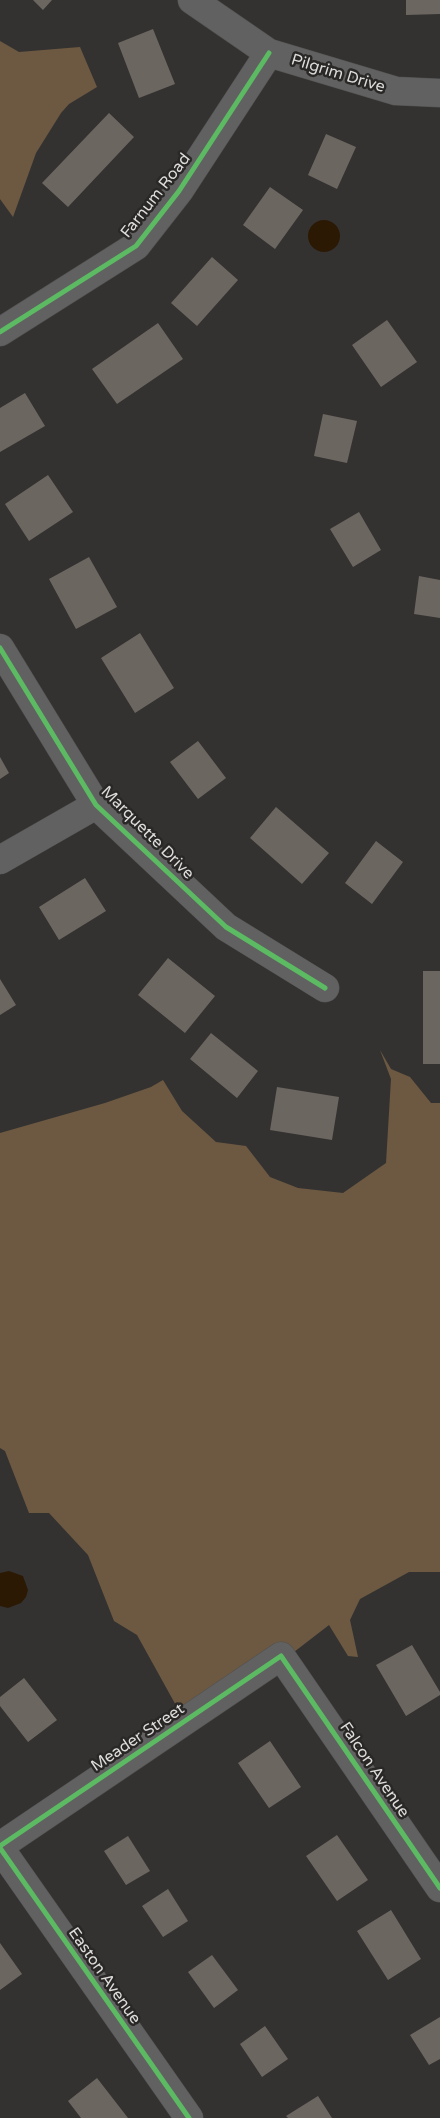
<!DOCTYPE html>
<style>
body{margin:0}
canvas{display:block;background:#333231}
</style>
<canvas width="440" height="2118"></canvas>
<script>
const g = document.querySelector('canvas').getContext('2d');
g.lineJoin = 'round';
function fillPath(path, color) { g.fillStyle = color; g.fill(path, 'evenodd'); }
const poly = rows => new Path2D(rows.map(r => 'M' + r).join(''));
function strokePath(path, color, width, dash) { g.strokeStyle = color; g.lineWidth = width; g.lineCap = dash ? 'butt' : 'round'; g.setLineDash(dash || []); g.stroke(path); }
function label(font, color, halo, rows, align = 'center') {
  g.font = font + ' "Varela Round",sans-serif'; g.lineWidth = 5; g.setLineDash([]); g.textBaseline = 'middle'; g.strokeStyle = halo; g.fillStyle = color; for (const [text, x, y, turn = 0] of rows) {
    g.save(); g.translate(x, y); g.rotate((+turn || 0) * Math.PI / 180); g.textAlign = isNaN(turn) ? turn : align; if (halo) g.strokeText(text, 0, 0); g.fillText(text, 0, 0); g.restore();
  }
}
fillPath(poly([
 [0,41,19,52,80,47,97,87,69,104,61,113,36,153,13,217,0,199],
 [380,1050,391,1069,410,1077,431,1103,440,1103,440,1572,409,1572,360,1599,350,1620,358,1657,348,1656,329,1625,294,1652,183,1718,137,1635,114,1621,88,1555,49,1513,29,1513,5,1451,0,1448,0,1133,105,1103,151,1087,163,1080,182,1111,216,1142,246,1146,270,1177,298,1188,343,1193,386,1163,391,1079]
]), '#6d5941');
fillPath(poly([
 '308 236a16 16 0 1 1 32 0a16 16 0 1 1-32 0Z',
 [9,1571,23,1576,28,1590,26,1597,21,1603,8,1608,0,1606,0,1573]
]), '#2b1904');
fillPath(poly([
 [33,0,52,0,43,10],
 [406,0,440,0,440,14,406,15],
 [153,29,175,84,139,98,118,43],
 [109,113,134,137,68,207,42,183],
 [326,134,356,147,337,189,308,175],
 [270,187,303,210,275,249,243,225],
 [212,257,238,280,197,326,171,303],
 [387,320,417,362,381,387,352,345],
 [158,323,183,359,117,404,92,369],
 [25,393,45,426,0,452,0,408],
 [323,414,357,421,347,463,314,456],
 [48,475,73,512,29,541,5,504],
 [359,512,381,550,353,567,330,529],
 [89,557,117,607,76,629,49,579],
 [419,576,440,580,440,618,414,614],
 [140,633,174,688,135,713,101,658],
 [198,741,226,778,198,799,170,762],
 [0,757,9,773,0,779],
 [276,807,329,853,302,884,250,838],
 [376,841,403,862,372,904,345,883],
 [85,878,106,911,59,940,39,907],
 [168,958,215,996,185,1033,138,995],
 [423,971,440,971,440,1064,423,1064],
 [0,979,16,1005,0,1015],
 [211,1033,258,1071,237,1098,190,1059],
 [277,1087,339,1097,332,1140,270,1130],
 [412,1645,440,1692,440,1695,406,1716,376,1665],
 [24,1678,57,1720,28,1742,0,1706,0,1697],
 [270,1741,301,1787,269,1808,238,1763],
 [337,1835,368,1880,337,1901,306,1856],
 [128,1836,150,1871,126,1885,104,1851],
 [168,1889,188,1921,163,1937,142,1906],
 [391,1910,421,1959,388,1980,357,1931],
 [0,1943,22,1974,0,1990],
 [212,1955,238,1990,214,2008,188,1972],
 [440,2017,440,2059,429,2065,410,2035],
 [265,2026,288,2059,262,2077,240,2044],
 [97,2078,128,2118,81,2118,68,2101],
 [318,2096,332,2118,288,2118,286,2116]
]), '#6c6660');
const minor = poly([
 [192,0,269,53,396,91,440,93],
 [0,332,136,246,179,191,269,53],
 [0,648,96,805,226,927,325,988],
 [0,860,96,805],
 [0,1846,281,1656,440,1888],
 [0,1848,189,2118]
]);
strokePath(minor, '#525150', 29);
strokePath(minor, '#616161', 28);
strokePath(poly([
 [0,332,136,246,179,191,269,53],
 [0,648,96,805,226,927,325,988],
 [0,1846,281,1656,440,1888],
 [0,1848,189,2118]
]), '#5cba63', 5);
label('16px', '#dddcdb', '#2a2826', [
 ["Pilgrim Drive",338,74,17],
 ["Farnum Road",156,196,-52],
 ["Marquette Drive",147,833,45],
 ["Meader Street",138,1738,-34],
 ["Falcon Avenue",374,1770,56],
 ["Easton Avenue",104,1976,55]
]);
</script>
